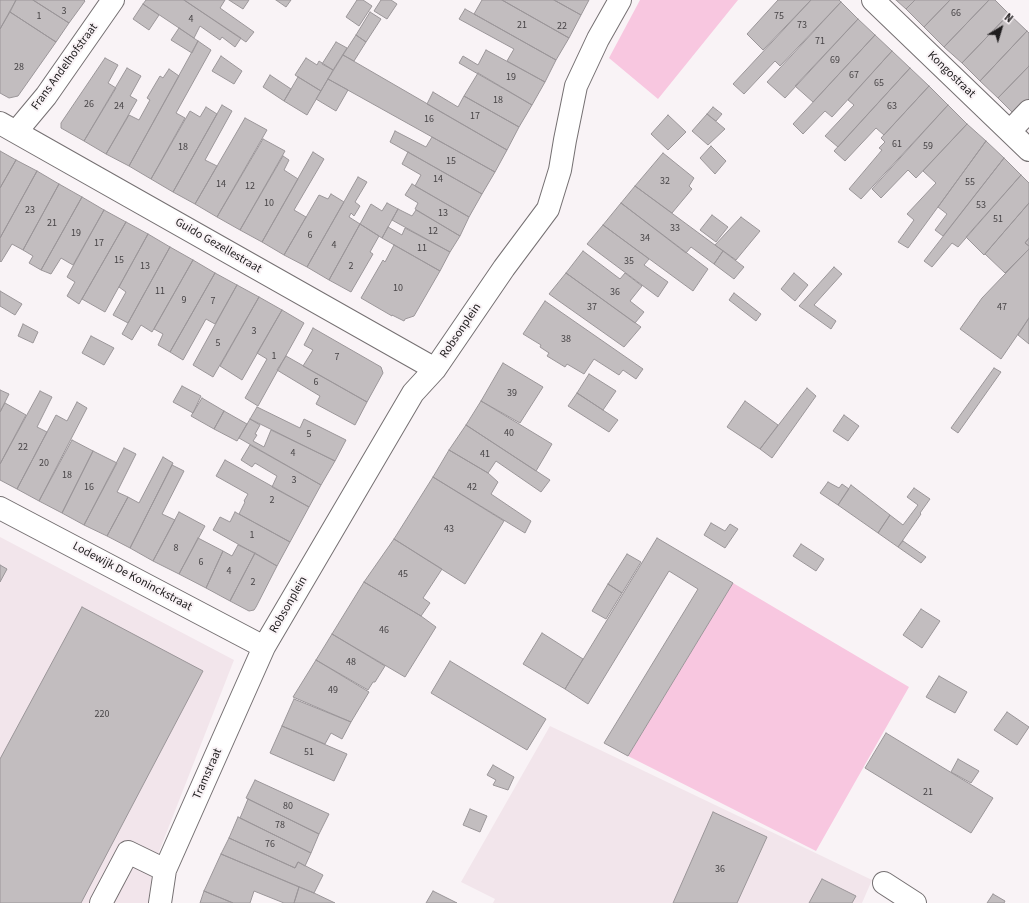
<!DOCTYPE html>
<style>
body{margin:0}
#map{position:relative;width:1029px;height:903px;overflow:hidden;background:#f9f3f6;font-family:"Source Sans 3",sans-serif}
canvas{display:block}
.north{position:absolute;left:981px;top:8px;width:40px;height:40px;-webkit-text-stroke:3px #f9f3f6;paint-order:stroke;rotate:38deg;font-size:11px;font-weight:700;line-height:16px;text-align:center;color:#1e1c1d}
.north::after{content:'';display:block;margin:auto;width:14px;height:18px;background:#1e1c1d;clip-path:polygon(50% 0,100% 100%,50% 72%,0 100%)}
</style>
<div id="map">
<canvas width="1029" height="903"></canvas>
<div class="north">N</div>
</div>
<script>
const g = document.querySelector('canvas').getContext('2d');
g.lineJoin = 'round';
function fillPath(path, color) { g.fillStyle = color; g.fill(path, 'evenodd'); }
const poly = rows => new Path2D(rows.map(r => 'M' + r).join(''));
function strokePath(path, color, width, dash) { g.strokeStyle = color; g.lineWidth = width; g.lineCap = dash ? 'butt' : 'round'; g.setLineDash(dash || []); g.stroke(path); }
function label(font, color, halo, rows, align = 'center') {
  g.font = font + ' "Source Sans 3",sans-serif'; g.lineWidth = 4; g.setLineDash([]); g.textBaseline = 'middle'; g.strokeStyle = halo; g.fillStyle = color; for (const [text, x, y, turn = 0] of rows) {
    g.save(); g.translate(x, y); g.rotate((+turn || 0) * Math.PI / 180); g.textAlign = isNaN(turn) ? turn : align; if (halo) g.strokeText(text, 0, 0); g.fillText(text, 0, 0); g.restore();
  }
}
fillPath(poly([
 [0,537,234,660,153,867,148,903,0,903],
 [550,726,872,880,862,903,493,903,495,899,461,882]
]), '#f2e5eb');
fillPath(poly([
 [640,0,738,0,658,99,609,58],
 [733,583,909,687,816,851,628,756]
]), '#f8c7e0');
const building = poly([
 [0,0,16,0,0,29,0,0],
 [16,0,33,0,69,23,56,42,10,12,16,0],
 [33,0,84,0,85,1,69,23,33,0],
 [146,0,184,0,241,38,235,47,222,37,220,40,200,26,194,38,143,4,146,0],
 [184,0,225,0,220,8,254,32,246,42,184,0],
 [229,0,249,0,243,9,229,0],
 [276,0,291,0,286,7,276,0],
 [357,0,363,0,372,6,359,26,346,17,357,0],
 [381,0,391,0,397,4,387,19,374,11,381,0],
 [482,0,502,0,569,38,556,60,474,14,482,0],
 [502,0,554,0,581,15,569,38,502,0],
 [554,0,589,0,581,15,554,0],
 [778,0,811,0,763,50,747,34,778,0],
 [811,0,839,0,841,2,780,66,775,61,744,94,733,84,811,0],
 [896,0,915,0,906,9,896,0],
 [915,0,950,0,924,27,906,9,915,0],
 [950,0,989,0,944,47,924,27,950,0],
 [989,0,995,0,1009,14,962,63,944,47,989,0],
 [841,2,858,19,785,98,767,82,841,2],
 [143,4,159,15,149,30,133,19,143,4],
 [465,9,556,60,545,82,507,61,514,49,459,19,465,9],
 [10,12,56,42,18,96,9,98,0,93,0,29,10,12],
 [370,12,381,19,366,42,356,35,370,12],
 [1009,14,1027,31,980,81,962,63,1009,14],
 [858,19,875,35,813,102,795,86,858,19],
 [179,28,198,41,192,53,171,40,179,28],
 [1027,31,1029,33,1029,66,998,98,980,81,1027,31],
 [356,35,366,42,354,61,343,55,356,35],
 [875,35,892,51,832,117,825,111,803,134,793,124,875,35],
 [198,41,211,50,176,113,185,118,151,179,129,166,198,41],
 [336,42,347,48,333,70,322,64,336,42],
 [486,50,545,82,532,105,459,63,463,56,478,65,486,50],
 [892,51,910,68,838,147,825,136,854,105,848,100,892,51],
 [343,55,507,150,495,172,328,79,343,55],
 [221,56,242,71,234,84,212,71,221,56],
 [105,58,118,65,108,83,116,88,84,141,61,128,61,123,105,58],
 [306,58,317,65,319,61,333,70,321,91,295,75,306,58],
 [1029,66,1029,103,1016,116,998,98,1029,66],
 [127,68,141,76,130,96,137,100,106,154,84,141,127,68],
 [910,68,929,86,884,135,876,128,845,161,834,151,910,68],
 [169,69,179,76,129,166,106,154,129,115,139,120,150,100,147,98,160,76,163,78,169,69],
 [478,73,532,105,519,127,464,96,478,73],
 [270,75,291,89,284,101,263,87,270,75],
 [298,77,321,91,307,115,284,101,298,77],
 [328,79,348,90,336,111,316,99,328,79],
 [929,86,948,105,861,199,849,189,882,150,879,148,885,142,881,138,929,86],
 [433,92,458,107,464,96,519,127,507,150,427,104,433,92],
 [222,105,232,111,205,160,217,166,195,204,173,192,222,105],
 [948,105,967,124,916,178,908,170,881,198,872,189,948,105],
 [206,107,217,114,173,192,151,179,190,111,200,117,206,107],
 [713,107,722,114,716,121,707,114,713,107],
 [707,114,725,129,708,145,692,131,707,114],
 [668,115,686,132,668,150,651,134,668,115],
 [245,118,267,130,217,217,195,204,245,118],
 [967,124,986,141,908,248,898,242,914,220,907,214,936,183,923,171,967,124],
 [395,131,426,147,432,137,495,172,482,194,390,142,395,131],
 [263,139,285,151,240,230,217,217,263,139],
 [986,141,1004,158,943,236,935,230,947,214,938,207,986,141],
 [711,146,726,161,715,174,700,158,711,146],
 [0,151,16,160,0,188,0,151],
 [313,152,324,159,294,210,306,217,284,255,262,242,313,152],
 [408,152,482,194,469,217,415,186,421,175,402,164,408,152],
 [663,153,694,178,689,186,692,189,672,213,635,186,663,153],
 [283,156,289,160,284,170,298,179,262,242,240,230,283,156],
 [1004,158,1021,175,958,247,952,243,932,267,924,261,1004,158],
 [16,160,37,171,0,238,0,188,16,160],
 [37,171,59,184,23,250,12,244,1,262,0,261,0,238,37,171],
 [1021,175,1029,183,1029,203,984,255,966,237,1021,175],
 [358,177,367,182,355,202,360,206,354,216,351,213,349,217,360,224,329,280,307,267,358,177],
 [59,184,82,197,41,270,29,263,33,256,23,250,59,184],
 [412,184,469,217,460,236,415,209,418,203,405,195,412,184],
 [635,186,723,251,714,264,691,247,686,253,621,203,635,186],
 [331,194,344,202,307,267,284,255,319,195,328,199,331,194],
 [82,197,104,210,73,265,61,258,51,274,41,270,82,197],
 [387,203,398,209,382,238,360,224,371,204,382,211,387,203],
 [621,203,708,269,693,291,603,225,621,203],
 [1029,203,1029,238,1025,243,1029,246,1029,249,1005,273,985,254,1029,203],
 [398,209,412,216,416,210,460,236,450,252,392,220,398,209],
 [104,210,126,222,79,304,67,296,75,282,67,277,104,210],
 [712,215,728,227,716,242,700,230,712,215],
 [741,217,760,231,736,260,715,245,741,217],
 [126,222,148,234,105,312,82,299,126,222],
 [360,224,379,236,370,252,373,254,351,292,329,280,360,224],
 [603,225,649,259,644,265,668,282,658,297,587,244,603,225],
 [388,227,402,235,405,228,450,252,440,271,382,238,388,227],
 [148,234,170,247,128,323,113,315,126,292,119,287,148,234],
 [1029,238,1029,246,1025,243,1029,238],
 [394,245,440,271,414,316,405,319,404,321,392,315,392,316,361,298,383,260,385,262,394,245],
 [170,247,193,260,152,332,141,325,132,340,122,334,170,247],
 [1029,249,1029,318,1001,359,960,329,982,298,1029,249],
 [583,251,620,279,625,273,642,286,630,301,644,312,635,323,566,273,583,251],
 [723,251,744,267,734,279,714,264,723,251],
 [193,260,215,273,170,352,158,345,163,334,154,329,193,260],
 [834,267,842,274,814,305,836,321,831,329,799,306,834,267],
 [215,273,237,285,215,324,206,319,183,360,170,352,215,273],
 [566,273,641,327,624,347,549,294,566,273],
 [794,273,808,285,795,301,781,289,794,273],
 [237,285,259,297,213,377,193,365,237,285],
 [0,291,22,304,15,315,0,306,0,291],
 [734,293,761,314,756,321,729,300,734,293],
 [259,297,282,310,242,380,220,366,259,297],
 [545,301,643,369,636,379,623,370,619,375,594,359,584,374,567,364,565,367,547,356,549,353,540,347,541,345,523,334,545,301],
 [282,310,304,323,258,406,245,398,267,359,257,353,282,310],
 [1029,318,1029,344,1018,335,1029,318],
 [23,324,38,332,33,343,18,336,23,324],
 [313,328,381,367,383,373,367,402,303,366,313,350,304,345,313,328],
 [91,336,114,348,104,365,82,353,91,336],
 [286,356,367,402,355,425,316,404,320,396,277,370,286,356],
 [503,363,543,387,520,423,481,401,503,363],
 [994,368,1001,372,958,433,951,428,994,368],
 [589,374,616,391,603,410,577,393,589,374],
 [182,386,201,396,193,413,173,402,182,386],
 [807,388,816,396,772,458,760,449,807,388],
 [0,390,9,394,0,412,0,390],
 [40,391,52,397,37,427,47,432,17,489,0,480,0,464,40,391],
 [577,393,618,420,609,432,568,406,577,393],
 [202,398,224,411,214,429,191,416,202,398],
 [481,401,552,444,536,471,466,425,481,401],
 [745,401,778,425,760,449,727,427,745,401],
 [77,402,87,408,39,501,17,489,56,415,67,421,77,402],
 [5,403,26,415,0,464,0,412,5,403],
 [257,407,300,428,304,419,346,440,335,461,250,419,257,407],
 [224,411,247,424,237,441,214,429,224,411],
 [844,415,859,426,848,441,833,431,844,415],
 [250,419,260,425,255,434,257,435,253,441,264,447,271,430,335,461,321,485,239,438,250,419],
 [466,425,550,480,541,492,496,461,488,473,449,450,466,425],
 [72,440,93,451,62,513,39,501,72,440],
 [250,445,321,485,309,507,272,487,277,476,255,463,252,467,241,460,250,445],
 [124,448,136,454,117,492,128,497,107,536,84,525,124,448],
 [449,450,488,473,498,482,491,494,531,521,525,533,433,477,449,450],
 [93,451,117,463,84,525,62,513,93,451],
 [163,457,173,463,130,548,107,536,128,497,139,503,163,457],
 [225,460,309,507,290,542,239,514,245,502,244,501,248,494,216,476,225,460],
 [172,465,184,471,162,514,175,520,153,561,130,548,172,465],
 [433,477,504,521,465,584,394,539,433,477],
 [828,482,839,488,842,484,849,489,838,505,820,493,828,482],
 [851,485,890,515,878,533,838,505,851,485],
 [914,488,930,499,920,513,921,514,898,547,878,533,890,515,903,525,918,505,907,497,914,488],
 [179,512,205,526,179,574,153,561,179,512],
 [235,512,290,542,277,566,213,530,220,517,230,522,235,512],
 [711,523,725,531,730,524,738,529,725,548,704,535,711,523],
 [198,538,223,551,206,588,179,574,198,538],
 [657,538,733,583,628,756,604,743,698,589,669,571,588,704,565,689,657,538],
 [394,539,442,569,423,598,430,603,421,616,364,582,394,539],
 [903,541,926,557,921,563,898,547,903,541],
 [801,544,824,559,816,571,793,556,801,544],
 [238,545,255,553,230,601,206,588,223,551,232,556,238,545],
 [255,553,277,566,256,607,254,610,249,611,230,601,255,553],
 [627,554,641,562,622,593,608,584,627,554],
 [0,565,7,569,0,582,0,565],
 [364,582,421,616,436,627,405,677,332,634,364,582],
 [608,584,622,593,606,619,592,611,608,584],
 [82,607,203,671,81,903,0,903,0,759,82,607],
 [921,609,940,621,922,648,903,635,921,609],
 [542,633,583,659,565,689,523,664,542,633],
 [332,634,385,666,375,682,373,682,368,690,316,660,332,634],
 [316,660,369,692,351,722,293,697,316,660],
 [450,661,546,719,527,750,431,693,450,661],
 [939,676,967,692,955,713,926,697,939,676],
 [294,699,351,722,342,739,331,733,325,744,282,726,294,699],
 [1007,712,1029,727,1017,745,994,730,1007,712],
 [282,726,347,754,334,781,270,753,282,726],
 [886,733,993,798,971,833,865,768,886,733],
 [958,759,979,771,971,783,951,772,958,759],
 [493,765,514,777,508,790,493,785,496,780,487,775,493,765],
 [255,780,329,814,319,834,246,798,255,780],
 [248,799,319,834,311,853,240,818,248,799],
 [470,809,487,816,480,832,463,825,470,809],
 [713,812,767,837,737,903,673,903,713,812],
 [238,817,311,853,305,866,298,862,295,868,229,838,238,817],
 [229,838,295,868,298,862,323,875,314,893,221,854,229,838],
 [221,854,299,887,294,903,284,903,254,891,250,903,233,903,204,891,221,854],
 [822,879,856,896,852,903,809,903,822,879],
 [299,887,314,893,335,903,294,903,299,887],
 [204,891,233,903,200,903,204,891],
 [433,891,457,903,426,903,433,891],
 [993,894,1005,901,1004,903,987,903,993,894]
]);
fillPath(building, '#c2bdbf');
strokePath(building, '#9b9699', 1);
const minor = poly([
 [873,0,1029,150],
 [0,123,435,369],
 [1010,131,1029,111],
 [16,132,46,96,113,0],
 [0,508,264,647],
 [884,883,915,903],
 [101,903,128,852,165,870],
 [160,903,165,870,264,647,413,393,435,369,504,268,548,209,560,170,565,140,576,86,598,39,620,0]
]);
strokePath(minor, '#757072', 24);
strokePath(minor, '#fff', 22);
label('10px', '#474446', null, [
 ["3",64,12],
 ["66",956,14],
 ["1",39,17],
 ["75",779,17],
 ["4",191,20],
 ["21",522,26],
 ["73",802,26],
 ["22",562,27],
 ["71",820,42],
 ["69",835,61],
 ["28",19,68],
 ["67",854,76],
 ["19",511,78],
 ["65",879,84],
 ["18",498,101],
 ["26",89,105],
 ["24",119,107],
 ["63",892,107],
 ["17",475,117],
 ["16",429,120],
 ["61",897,145],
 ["59",928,147],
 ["18",183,148],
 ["15",451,162],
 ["14",438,180],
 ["32",665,182],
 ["55",970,183],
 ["14",221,185],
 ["12",250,187],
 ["10",269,204],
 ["53",981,206],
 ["23",30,211],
 ["13",443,214],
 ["51",998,220],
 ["21",52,224],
 ["33",675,229],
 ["12",433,232],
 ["19",76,234],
 ["6",310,236],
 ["34",645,239],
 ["17",99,244],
 ["4",334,246],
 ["11",422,249],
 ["15",119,261],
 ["35",629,262],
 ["13",145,267],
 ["2",351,267],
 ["10",398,289],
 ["11",160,292],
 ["36",615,293],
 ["9",184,301],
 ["7",213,302],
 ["37",592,308],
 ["47",1002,308],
 ["3",254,332],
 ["38",566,340],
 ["5",218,344],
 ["1",274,357],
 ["7",337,358],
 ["6",316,383],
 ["39",512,394],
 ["40",509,434],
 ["5",309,435],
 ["22",23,448],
 ["4",293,454],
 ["41",485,455],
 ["20",44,464],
 ["18",67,476],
 ["3",294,481],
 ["16",89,488],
 ["42",472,488],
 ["2",272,501],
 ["43",449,530],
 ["1",252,536],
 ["8",176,549],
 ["6",201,563],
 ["4",229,572],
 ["45",403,575],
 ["2",253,583],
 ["46",384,631],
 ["48",351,663],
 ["49",333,691],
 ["220",102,715],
 ["51",309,753],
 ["21",928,793],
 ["80",288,807],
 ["78",280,826],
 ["76",270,845],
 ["36",720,870]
]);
label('12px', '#1e1c1d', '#f9f3f6', [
 ["Frans Andelhofstraat",65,67,-54],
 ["Kongostraat",951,75,44],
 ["Guido Gezellestraat",218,246,30],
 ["Robsonplein",461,331,-56],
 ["Lodewijk De Koninckstraat",132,577,28],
 ["Robsonplein",289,605,-60],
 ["Tramstraat",208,774,-66]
]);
</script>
